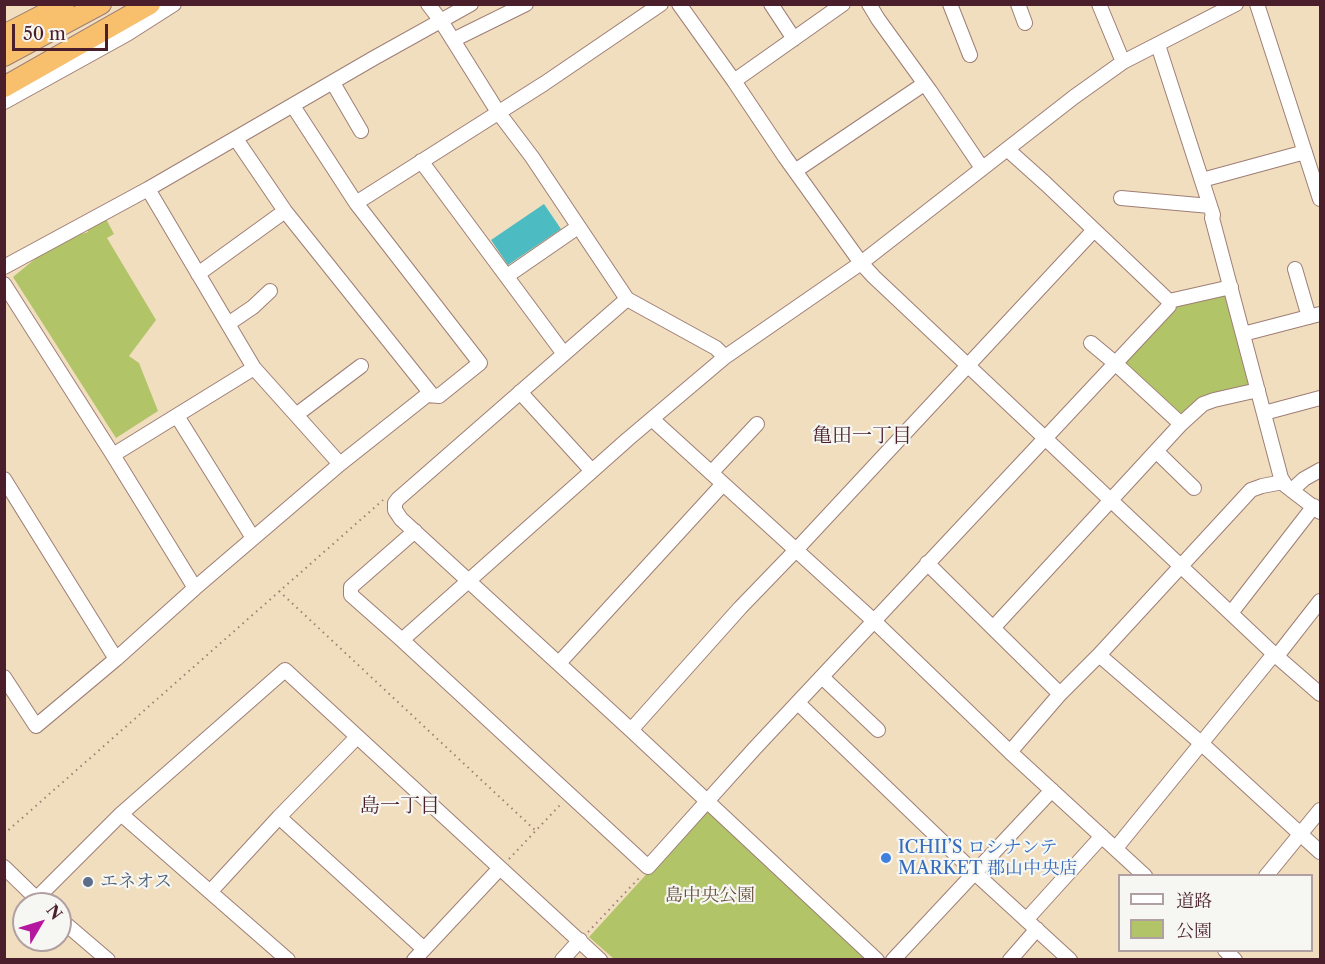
<!DOCTYPE html>
<meta charset="utf-8">
<style>
body{margin:0}
#map{position:relative;width:1325px;height:964px;overflow:hidden;background:#f1debf;font-family:"Libre Caslon Text","Noto Serif JP",serif}
canvas{display:block}
.frame{position:absolute;inset:0;border:6px solid #4a1f2b;pointer-events:none}
.legend{position:absolute;left:1118px;top:874px;width:195px;height:78px;box-sizing:border-box;background:#f6f6f2;border:2px solid #b1a0a2;margin:0;padding:8px 10px;list-style:none;font-size:18px;color:#4a1f2b}
.legend li{display:flex;align-items:center;gap:12px;height:30px}
.legend b{width:30px;border:2px solid #b1a0a2}
.north{position:absolute;left:12px;top:892px;width:60px;height:60px;box-sizing:border-box;background:#f6f6f2;border:2px solid #b1a0a2;border-radius:50%;rotate:52deg;font-size:16px;font-weight:700;line-height:24px;text-align:center;color:#4a1f2b}
.north::after{content:'';display:block;margin:auto;width:21px;height:27px;background:#b5179e;clip-path:polygon(50% 0,100% 100%,50% 72%,0 100%)}
.scale{position:absolute;left:12px;top:24px;width:96px;height:27px;box-sizing:border-box;border:3px solid #4a1f2b;border-top:0;padding-left:8px;font-size:18px;line-height:21px;white-space:nowrap;color:#4a1f2b;-webkit-text-stroke:4px #f6f6f2;paint-order:stroke}
</style>
<div id="map">
<canvas width="1325" height="964"></canvas>
<div class="frame"></div>
<ul class="legend">
<li><b style="height:8px;background:#fff"></b>道路</li>
<li><b style="height:16px;background:#b2c468"></b>公園</li>
</ul>
<div class="north">N</div>
<div class="scale">50 m</div>
</div>
<script>
const g = document.querySelector('canvas').getContext('2d');
g.lineJoin = 'round';
function fillPath(path, color) { g.fillStyle = color; g.fill(path, 'evenodd'); }
const poly = rows => new Path2D(rows.map(r => 'M' + r).join(''));
function strokePath(path, color, width, dash) { g.strokeStyle = color; g.lineWidth = width; g.lineCap = dash ? 'butt' : 'round'; g.setLineDash(dash || []); g.stroke(path); }
function label(font, color, halo, rows, align = 'center') {
  g.font = font + ' "Libre Caslon Text","Noto Serif JP",serif'; g.lineWidth = 4.5; g.setLineDash([]); g.textBaseline = 'middle'; g.strokeStyle = halo; g.fillStyle = color; for (const [text, x, y, turn = 0] of rows) {
    g.save(); g.translate(x, y); g.rotate((+turn || 0) * Math.PI / 180); g.textAlign = isNaN(turn) ? turn : align; if (halo) g.strokeText(text, 0, 0); g.fillText(text, 0, 0); g.restore();
  }
}
fillPath(poly([
 [105,217,114,234,107,238,156,320,129,356,139,363,158,411,116,438,13,277,41,254,71,237,88,232,87,227],
 [1227,294,1251,384,1198,399,1185,414,1178,415,1125,366,1126,359,1175,306],
 [707,808,870,959,614,959,589,937]
]), '#b2c468');
fillPath(poly([
 [544,204,561,229,508,265,491,240]
]), '#4cbbc2');
const minor = poly([
 [428,4,441,21,498,112,532,157,627,299,716,348,725,357],
 [679,4,734,81,785,157,861,263,874,277,1274,654,1320,694],
 [771,4,794,39],
 [869,4,878,19,930,91,982,168],
 [950,4,970,55],
 [1018,4,1025,23],
 [1099,4,1123,62],
 [1257,4,1320,199],
 [453,40,526,4],
 [1158,45,1213,215,1212,218,1281,478,1286,486,1320,512],
 [734,81,843,4],
 [333,83,361,131],
 [4,102,127,34,174,4],
 [236,139,285,211,432,395],
 [1007,149,1046,184,1169,301,1231,287],
 [421,161,564,354],
 [795,171,924,84],
 [1202,180,1305,152],
 [148,189,254,368,340,464],
 [1121,198,1210,206],
 [356,203,545,83,661,4],
 [4,267,148,189,374,58,471,4],
 [1295,269,1309,317],
 [198,274,285,211],
 [507,276,578,227],
 [4,284,113,455,195,588],
 [627,299,398,499,395,503,395,510,401,519,631,730,877,960],
 [1169,301,1169,306,755,748,648,867,402,640,628,439,725,357,861,263,1074,97,1123,62,1236,4],
 [228,324,253,307,270,291],
 [1243,334,1320,314],
 [1091,343,1115,363,1181,424],
 [520,392,592,471],
 [1264,413,1320,398],
 [296,415,361,366],
 [177,416,253,538],
 [652,419,874,621,1010,752,1145,876],
 [1156,451,1194,488],
 [113,455,254,368],
 [711,473,757,424],
 [4,479,116,659],
 [1292,490,1304,479,1320,470],
 [927,563,1060,694],
 [1231,613,1314,506],
 [993,628,1181,424,1203,404,1214,400,1258,390],
 [402,640,351,595,351,587,415,531],
 [1099,655,1201,743,1320,852],
 [1277,656,1320,601],
 [559,663,723,484],
 [4,677,36,726,116,659,195,588,340,464,427,395,439,396,480,363,356,203,293,106],
 [822,677,878,730],
 [798,703,975,873,1070,960],
 [631,730,740,608,796,550,1094,230],
 [1010,752,1060,694,1099,655,1251,490,1262,486,1283,482],
 [121,814,288,960],
 [279,817,424,949],
 [1116,848,1274,654],
 [4,867,42,904],
 [1266,876,1320,810],
 [211,891,279,817,357,737],
 [36,899,121,814,285,670,600,960],
 [60,919,108,960],
 [1026,920,1102,836],
 [1225,950,1235,960],
 [414,960,500,868],
 [562,960,580,940],
 [893,960,1052,790],
 [1010,960,1037,929]
]);
const highway = poly([
 [4,35,64,4],
 [4,56,101,4],
 [4,87,150,4]
]);
strokePath(minor, '#9e7e75', 16);
strokePath(highway, '#9e7e75', 22);
strokePath(poly([
 [279,591,536,831],
 [4,834,383,500],
 [509,859,561,804],
 [588,932,640,877]
]), '#9e7e75', 2, [1.5, 4.5]);
strokePath(minor, '#fff', 14);
strokePath(highway, '#f8bf6c', 20);
for (const [x, y, r, color] of [
 [886,858,6,"#3f7fe0"],
 [88,882,6,"#5c6f8a"]
]) { const dot = new Path2D(); dot.arc(x, y, r, 0, 2 * Math.PI); g.fillStyle = color; g.fill(dot); strokePath(dot, '#f6f6f2', 2); }
label('18px', '#366cbe', '#f6f6f2', [
 ["ICHII’S ロシナンテ",898,848],
 ["MARKET 郡山中央店",898,869]
], 'left');
label('18px', '#4e5e75', '#f6f6f2', [
 ["エネオス",100,882]
], 'left');
label('18px', '#69513d', '#f6f6f2', [
 ["島中央公園",710,896]
]);
label('20px', '#4a1f2b', '#f6f6f2', [
 ["亀田一丁目",862,436],
 ["島一丁目",400,806]
]);
</script>
